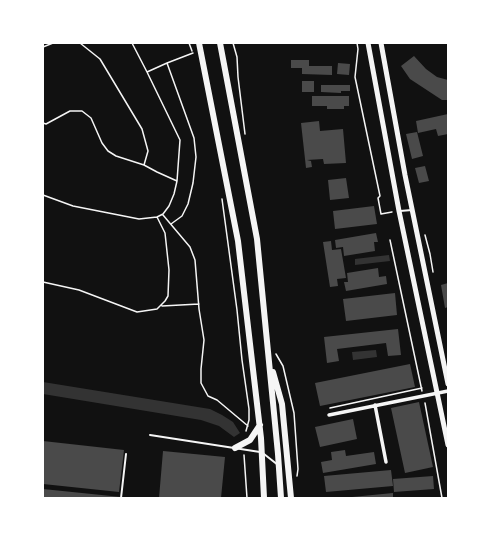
<!DOCTYPE html>
<style>
body{margin:0}
#map{position:relative;width:491px;height:541px;overflow:hidden;background:#111;font-family:Quicksand,sans-serif}
canvas{display:block}
.frame{position:absolute;inset:0;border:44px solid #fff;pointer-events:none}
</style>
<div id="map">
<canvas width="491" height="541"></canvas>
<div class="frame"></div>
</div>
<script>
const g = document.querySelector('canvas').getContext('2d');
g.lineJoin = 'round';
function fillPath(path, color) { g.fillStyle = color; g.fill(path, 'evenodd'); }
const poly = rows => new Path2D(rows.map(r => 'M' + r).join(''));
function strokePath(path, color, width, dash) { g.strokeStyle = color; g.lineWidth = width; g.lineCap = dash ? 'butt' : 'round'; g.setLineDash(dash || []); g.stroke(path); }
fillPath(poly([
 [389,255,390,261,355,265,355,259],
 [376,350,377,357,353,360,352,352],
 [43,382,210,409,222,415,233,422,240,433,234,437,219,426,201,420,43,394]
]), '#333');
fillPath(poly([
 [414,56,426,69,437,77,448,80,448,100,442,100,410,79,401,66],
 [291,60,309,60,309,66,332,66,332,75,302,74,302,68,291,68],
 [338,63,350,64,349,75,337,74],
 [302,81,314,81,314,92,302,92],
 [321,85,350,85,350,91,341,91,341,93,321,92],
 [312,96,349,96,349,106,344,106,344,109,327,109,327,106,312,106],
 [448,114,448,134,438,136,436,129,418,133,416,121],
 [319,121,320,131,343,129,346,163,324,164,323,159,307,160,311,161,312,167,306,168,301,123],
 [417,132,423,156,412,159,406,134],
 [425,166,429,181,419,183,415,168],
 [346,178,349,198,330,200,328,180],
 [374,206,377,224,335,229,333,211],
 [376,233,378,242,374,242,375,251,344,256,343,247,336,248,335,240],
 [331,241,332,250,341,249,346,278,337,279,338,286,330,287,323,242],
 [378,268,379,277,386,276,387,284,346,291,344,282,348,282,347,273],
 [448,283,448,307,445,308,441,285],
 [395,293,397,315,346,321,343,299],
 [398,329,401,355,388,356,386,343,337,349,339,361,327,363,324,337],
 [410,364,415,387,320,406,315,383],
 [419,402,433,467,405,473,391,408],
 [353,419,357,439,320,447,315,427],
 [43,441,124,450,119,492,43,484],
 [345,450,346,456,374,452,376,464,323,473,321,462,332,460,331,452],
 [163,451,225,457,221,498,159,498],
 [391,470,393,486,326,492,324,476],
 [433,476,434,489,394,492,393,479],
 [43,489,121,497,121,498,43,498],
 [393,493,393,498,352,498,352,497]
]), '#4a4a4a');
strokePath(poly([
 [80,43,100,59,142,129,148,151,144,165],
 [189,43,192,51],
 [233,43,237,57,238,77,245,134],
 [357,43,358,49,355,77,380,196,378,198,381,214,392,212],
 [43,47,53,43],
 [167,63,194,138,196,157,193,183,188,204,182,216,171,224],
 [147,72,167,63,193,53],
 [43,123,46,124,70,111,82,111,91,118,102,143,108,151,116,156,144,165,157,172,177,181],
 [43,195,73,206,139,219,157,217,163,214,169,206,174,194,177,181,180,140,147,72,132,43],
 [222,199,237,310,242,360,249,409,249,420,246,431],
 [163,215,190,247,195,260,199,309,204,340,201,369,201,383,208,396,217,400,248,426],
 [425,235,430,254,433,272],
 [390,240,422,391],
 [43,282,79,290,137,312,157,309,165,301,168,296,169,270,165,233,157,217],
 [162,306,199,304],
 [276,354,283,366,294,413,298,469,297,476],
 [425,403,442,498],
 [330,408,422,388],
 [244,455,247,498]
]), '#f5f5f5', 1.5);
strokePath(poly([
 [400,211,412,210],
 [150,435,260,452],
 [264,454,278,465],
 [121,498,126,454]
]), '#f5f5f5', 2);
strokePath(poly([
 [375,405,386,462],
 [329,415,448,391]
]), '#f5f5f5', 3.5);
strokePath(poly([
 [368,43,399,211,448,445],
 [381,43,405,175,448,384]
]), '#f5f5f5', 5);
strokePath(poly([
 [199,43,238,241,261,438,264,498],
 [220,43,257,239,278,454,281,498],
 [273,372,282,404,291,498],
 [235,448,250,440,260,425]
]), '#f5f5f5', 6);
</script>
